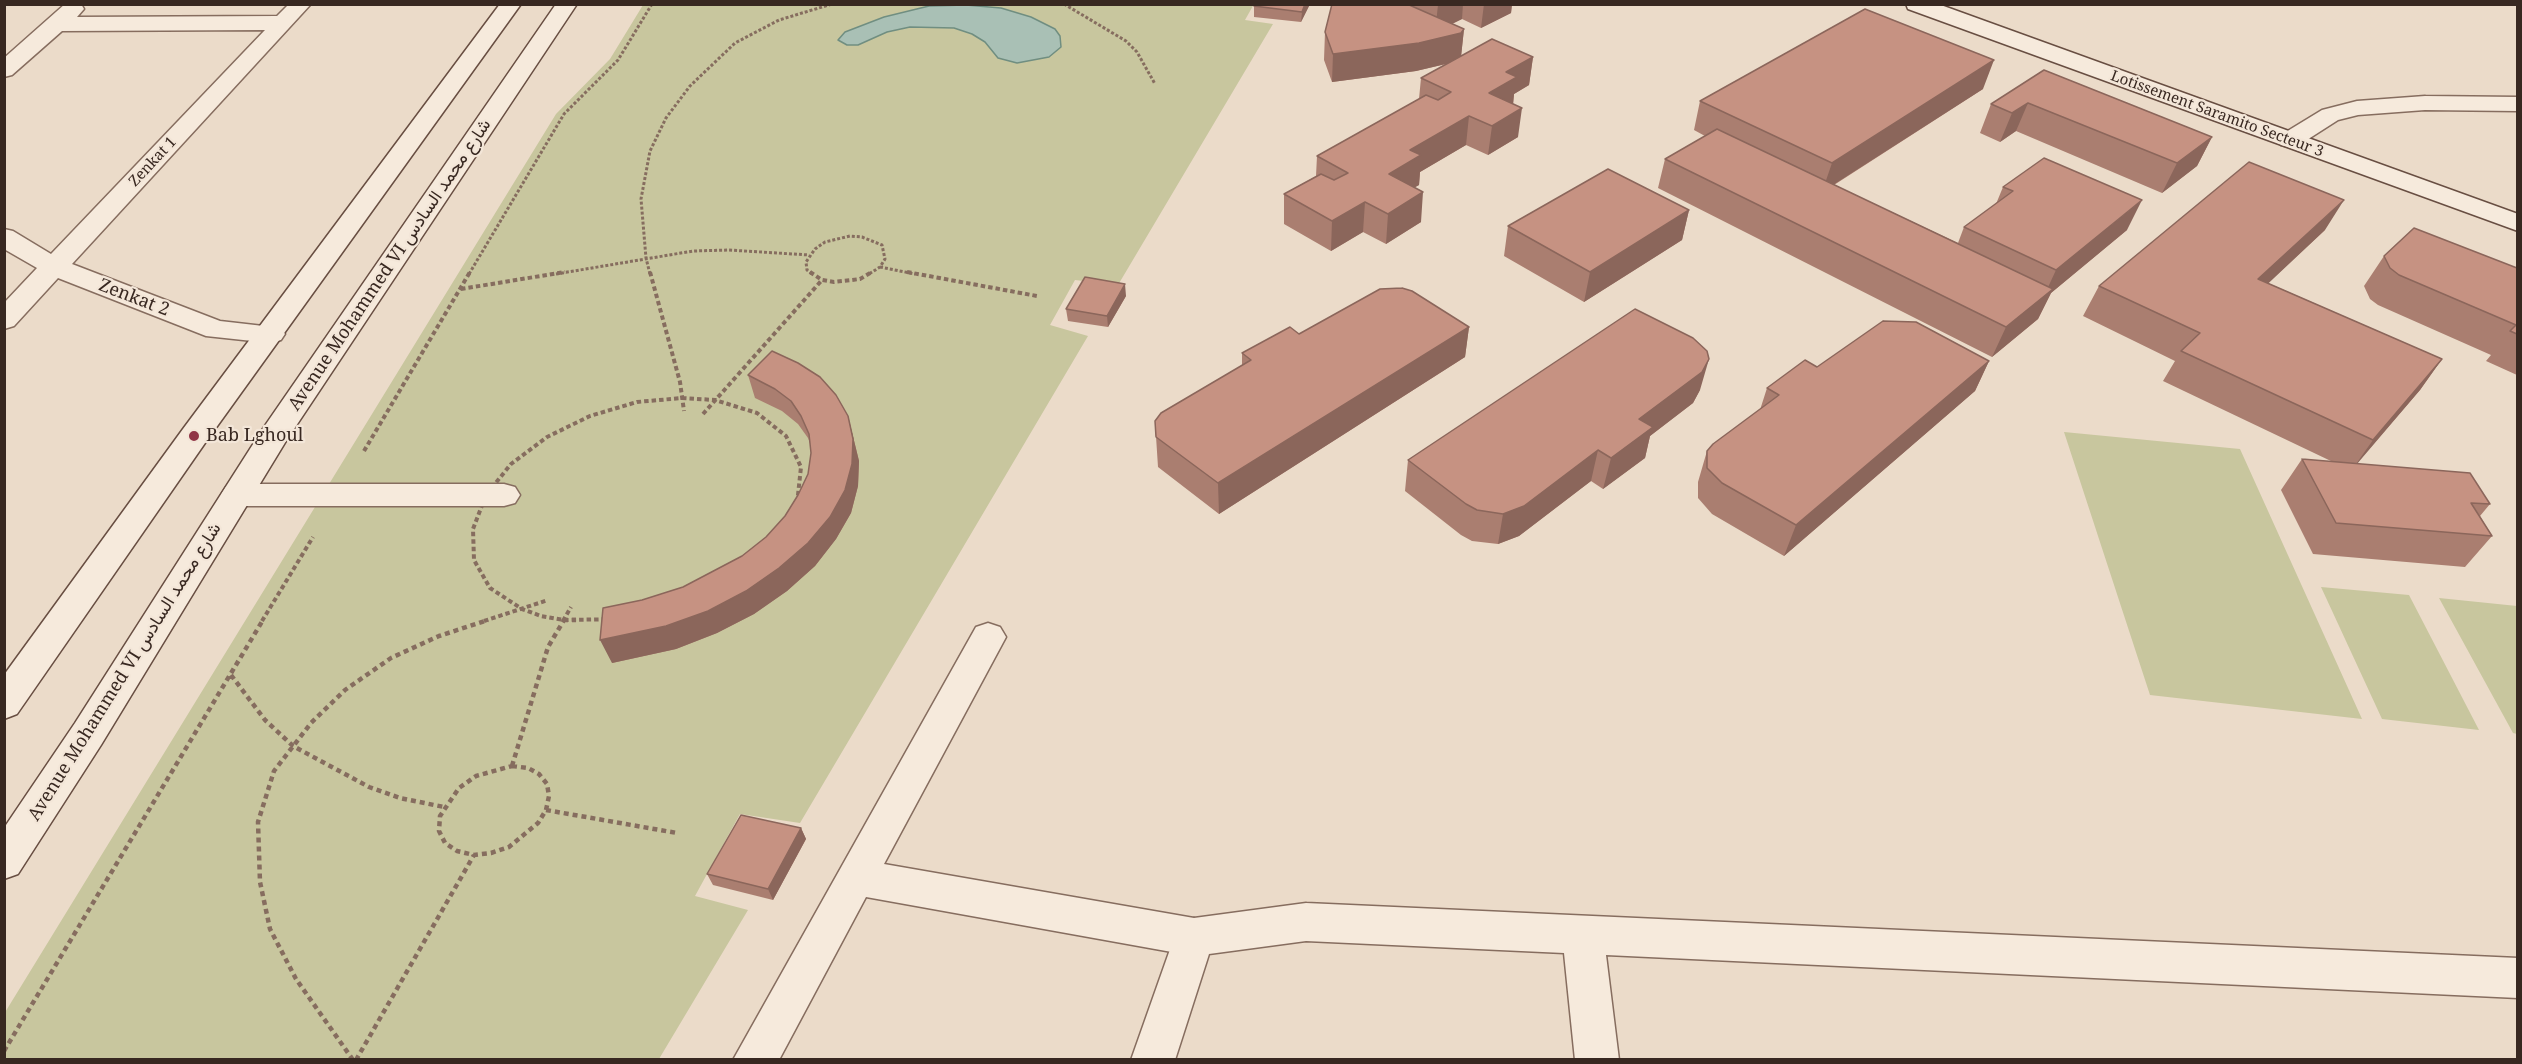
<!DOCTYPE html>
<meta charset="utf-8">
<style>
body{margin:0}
#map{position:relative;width:2522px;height:1064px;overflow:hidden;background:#ebdbc9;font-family:"Noto Serif",serif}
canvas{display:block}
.frame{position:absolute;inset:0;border:6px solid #382821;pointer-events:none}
</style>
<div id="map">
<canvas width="2522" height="1064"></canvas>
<div class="frame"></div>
</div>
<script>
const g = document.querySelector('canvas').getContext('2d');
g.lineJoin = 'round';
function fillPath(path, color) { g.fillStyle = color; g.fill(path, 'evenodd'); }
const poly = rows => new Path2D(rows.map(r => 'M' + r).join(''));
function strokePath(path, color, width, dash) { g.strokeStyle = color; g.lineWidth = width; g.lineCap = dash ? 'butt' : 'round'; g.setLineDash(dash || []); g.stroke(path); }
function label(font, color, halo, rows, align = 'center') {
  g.font = font + ' "Noto Serif",Vazirmatn,serif'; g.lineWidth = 4.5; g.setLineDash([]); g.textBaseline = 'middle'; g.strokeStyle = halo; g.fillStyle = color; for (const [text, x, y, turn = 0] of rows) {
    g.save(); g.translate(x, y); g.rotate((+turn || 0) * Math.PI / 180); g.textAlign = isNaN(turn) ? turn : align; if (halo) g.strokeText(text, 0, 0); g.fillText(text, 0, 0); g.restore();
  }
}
fillPath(poly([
 [1254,4,1245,20,1273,24,1118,285,1075,280,1050,325,1088,336,800,823,740,814,695,896,748,910,659,1059,5,1059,4,1014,556,114,610,59,643,5],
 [2064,432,2240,449,2362,719,2150,695],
 [2321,587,2409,595,2479,730,2382,719],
 [2439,598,2517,606,2517,734,2513,733]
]), '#c8c69e');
const water = poly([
 [966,5,1001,8,1031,17,1055,29,1060,36,1061,47,1049,57,1017,63,998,58,985,42,972,34,954,28,910,27,887,32,858,45,847,45,838,40,845,32,884,17,929,6,966,5]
]);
fillPath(water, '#a9c0b5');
strokePath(water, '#708e81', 1.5);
const lane = poly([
 [988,623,1000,627,1006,637,884,864,1194,918,1209,924,1215,937,1209,950,1194,956,866,897,779,1060,733,1060,976,627,988,623]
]);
const street = poly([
 [65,4,81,4,84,9,77,17,277,16,289,4,311,4,72,264,220,321,281,328,285,334,281,340,271,343,206,336,58,278,14,326,4,329,4,303,37,268,4,249,4,229,13,231,51,254,265,30,62,31,12,75,4,77,4,58,65,4],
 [2425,96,2518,97,2518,111,2425,110,2358,115,2338,120,2299,145,2290,147,2281,145,2278,140,2281,135,2322,110,2357,101,2425,96],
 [237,484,504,484,515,487,520,495,515,503,504,506,237,506,226,503,221,495,226,487,237,484],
 [1306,903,2518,958,2518,998,1606,955,1619,1060,1575,1060,1564,953,1306,941,1209,954,1175,1060,1131,1060,1179,924,1194,918,1306,903]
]);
const secondary = poly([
 [500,4,521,4,205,443,17,714,4,719,4,675,183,429,500,4],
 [556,4,577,4,286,441,101,745,18,874,4,879,4,828,75,723,264,427,556,4],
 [1906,4,1938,4,2518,214,2518,231,1908,9,1906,4]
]);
strokePath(lane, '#866d5f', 3);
strokePath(street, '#866d5f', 3);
strokePath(secondary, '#684e42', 3);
strokePath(poly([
 [1064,4,1126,41,1137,52,1155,84],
 [880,267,915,274],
 [469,274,564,114,618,60,652,4],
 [556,274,693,251,729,250,809,255],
 [650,274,646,258,641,199,650,151,666,118,690,86,735,43,779,20,832,4],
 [812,274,807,270,806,262,815,249,825,242,850,236,862,237,882,245,885,259,880,267,869,274]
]), '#866d5f', 3, [3, 2]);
strokePath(poly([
 [650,272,680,382,684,411],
 [810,272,822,280,834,282,860,279,872,272],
 [907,272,1037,296],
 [461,289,565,272],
 [682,398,715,400,757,413,786,436,801,467,797,504,775,542,735,577,682,604,622,619,564,620,541,616,522,609,490,588,474,560,473,529,486,495,511,464,547,437,590,416,637,402,682,398],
 [703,414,822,280],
 [364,451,470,272],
 [262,621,313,537],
 [484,621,548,600],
 [563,621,571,607]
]), '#866d5f', 4, [4.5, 3]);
strokePath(poly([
 [563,620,576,620],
 [231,675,265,720,293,746,369,787,400,798,444,807],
 [512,766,528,768,539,774,547,784,549,796,546,810,538,823,509,847,491,853,474,855,457,851,445,843,439,831,440,816,459,788,476,776,512,766],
 [512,766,548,647,564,620],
 [546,810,677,833],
 [4,1051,263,620],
 [353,1060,296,979,270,929,260,882,258,822,274,771,311,723,345,690,391,658,439,636,488,620],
 [356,1060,474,855]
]), '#866d5f', 4.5, [5, 4]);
fillPath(lane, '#f6eadc');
fillPath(street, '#f6eadc');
fillPath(secondary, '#f6eadc');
fillPath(poly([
 [1255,4,1310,4,1301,22,1254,17,1254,6],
 [1332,4,1512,4,1511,13,1481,28,1462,19,1452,24,1464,29,1461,56,1533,57,1529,85,1514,94,1513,104,1518,137,1488,155,1466,145,1420,172,1419,185,1414,187,1421,222,1386,244,1363,232,1331,251,1284,224,1284,194,1316,176,1317,156,1419,99,1421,78,1446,64,1416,71,1332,82,1324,60,1325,32],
 [2044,70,2212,137,2197,166,2162,193,2016,131,2000,142,1980,133,1991,104],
 [1983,89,1834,185,1958,243,1964,227,1996,204,2003,187,2127,230,2051,293,2038,319,1992,357,1658,188,1665,159,1705,136,1694,130,1700,101],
 [1689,210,1682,240,1584,302,1504,256,1508,226],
 [2325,230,2268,283,2442,359,2420,390,2356,464,2490,504,2480,516,2492,536,2465,567,2313,554,2281,490,2302,459,2333,462,2163,381,2175,361,2083,316,2099,286],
 [2384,256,2517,268,2517,375,2486,361,2491,355,2378,305,2370,299,2364,286],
 [1126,296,1108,327,1068,321,1066,309],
 [1469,327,1465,357,1219,514,1158,467,1155,421,1242,366,1242,353,1299,334],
 [1989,361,1975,391,1784,556,1712,514,1698,498,1698,482,1707,451,1760,410,1767,388,1817,367],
 [748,375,848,416,859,461,858,486,851,513,836,539,815,566,787,591,754,614,717,633,676,649,612,663,642,600,683,587,742,556,766,537,785,516,798,495,808,474,811,453,810,443,808,438,798,424,782,411,755,398],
 [1700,390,1693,403,1650,436,1645,458,1603,489,1591,481,1519,536,1498,544,1472,541,1461,535,1405,491,1408,460],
 [801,828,806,839,773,900,713,885,707,874]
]), '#aa7e70');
fillPath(poly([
 [1305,4,1310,4,1301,22,1302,12],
 [1463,4,1462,19,1435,32,1438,5],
 [1484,4,1512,4,1511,13,1481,28],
 [1464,29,1461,57,1458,61,1416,71,1332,82,1333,54],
 [1533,57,1529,85,1514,94,1513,105,1489,93,1506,72],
 [1994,60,1983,89,1822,192,1832,163],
 [2028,103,2016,131,2000,142,2012,113],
 [1522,108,1518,137,1488,155,1492,126],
 [1469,116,1466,145,1420,172,1419,185,1387,204,1389,174,1410,150],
 [2212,137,2197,166,2162,193,2177,163],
 [1423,192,1421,222,1386,244,1388,214],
 [2142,200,2127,230,2051,293,2038,319,1992,357,2006,327,2044,296,2056,270],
 [2344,200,2325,230,2240,310,2258,279],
 [1365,202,1363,232,1331,251,1332,221],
 [1689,210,1682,240,1584,302,1590,272],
 [1125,284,1126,296,1108,327,1107,316],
 [1469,327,1465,357,1219,514,1218,483],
 [1709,359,1700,390,1693,403,1650,436,1645,458,1603,489,1611,458,1639,419],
 [2442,359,2420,390,2351,471,2373,440],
 [1989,361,1975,391,1784,556,1796,525],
 [848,416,859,461,858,486,851,513,836,539,815,566,787,591,754,614,717,633,676,649,612,663,600,640,666,626,852,464],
 [1598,450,1591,481,1519,536,1498,544,1503,514],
 [801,828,806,839,773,900,768,889]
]), '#8b665b');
const building = poly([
 [1255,4,1305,4,1302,12,1254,6,1255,4],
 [1332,4,1407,4,1464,29,1461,33,1419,43,1333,54,1325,32,1332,4],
 [1865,9,1994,60,1832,163,1700,101,1865,9],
 [1492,39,1533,57,1506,72,1517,77,1489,93,1522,108,1492,126,1469,116,1410,150,1421,155,1389,174,1423,192,1388,214,1365,202,1332,221,1284,194,1321,174,1334,180,1348,173,1317,156,1426,95,1438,100,1451,92,1421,78,1492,39],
 [2044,70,2212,137,2177,163,2028,103,2012,113,1991,104,2044,70],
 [1717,129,2053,289,2006,327,1665,159,1717,129],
 [2044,158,2142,200,2056,270,1964,227,2013,191,2003,187,2044,158],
 [2249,162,2344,200,2258,279,2442,359,2373,440,2181,351,2200,333,2099,286,2249,162],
 [1608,169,1689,210,1590,272,1508,226,1608,169],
 [2414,228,2517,268,2517,334,2510,331,2516,325,2399,275,2390,268,2384,256,2414,228],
 [1085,277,1125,284,1107,316,1066,309,1085,277],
 [1402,288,1412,291,1469,327,1218,483,1156,437,1155,421,1161,413,1251,360,1242,353,1290,327,1299,334,1380,289,1402,288],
 [1635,309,1693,338,1707,351,1709,359,1702,372,1639,419,1653,427,1611,458,1598,450,1524,506,1503,514,1477,510,1466,504,1408,460,1635,309],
 [1883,321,1916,322,1989,361,1796,525,1722,483,1707,468,1707,451,1713,444,1779,395,1767,388,1805,360,1817,367,1883,321],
 [772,351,798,363,820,377,836,395,848,416,853,439,852,464,845,490,830,517,808,543,779,568,746,591,708,611,666,626,600,640,603,608,642,600,683,587,742,556,766,537,785,516,798,495,808,474,811,453,809,434,801,416,791,401,775,389,748,375,772,351],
 [2302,459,2470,473,2490,504,2471,503,2492,536,2336,523,2302,459],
 [741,815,801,828,768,889,707,874,741,815]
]);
fillPath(building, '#c69282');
strokePath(building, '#8b665b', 1.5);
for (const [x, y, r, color] of [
 [194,436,6,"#903445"]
]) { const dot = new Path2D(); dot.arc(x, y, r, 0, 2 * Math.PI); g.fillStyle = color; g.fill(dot); strokePath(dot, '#f3e6d8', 2); }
label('15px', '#382821', '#f3e6d8', [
 ["Lotissement Saramito Secteur 3",2217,114,20],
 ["Zenkat 1",153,162,-47]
]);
label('18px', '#382821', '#f3e6d8', [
 ["Avenue Mohammed VI شارع محمد السادس",390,265,-56],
 ["Zenkat 2",134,298,21],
 ["Avenue Mohammed VI شارع محمد السادس",125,672,-58]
]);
label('18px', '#382821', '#f3e6d8', [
 ["Bab Lghoul",206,436]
], 'left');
</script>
